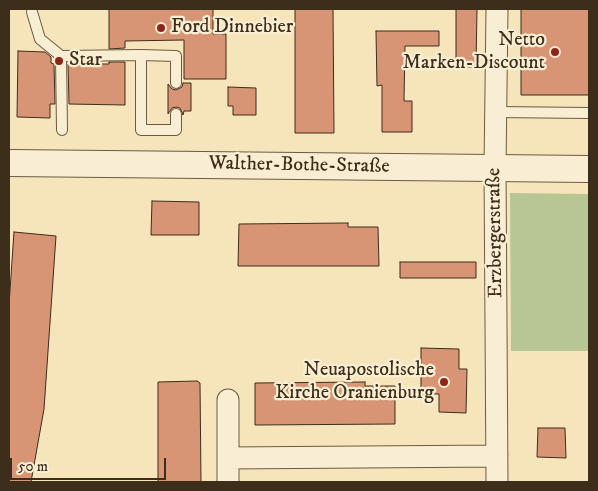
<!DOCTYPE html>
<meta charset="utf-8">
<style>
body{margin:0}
#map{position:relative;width:598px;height:491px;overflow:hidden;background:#f6e5bb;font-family:"IM FELL DW Pica",serif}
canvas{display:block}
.frame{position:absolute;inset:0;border:10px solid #3d2d1b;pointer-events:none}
.scale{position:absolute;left:10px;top:458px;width:156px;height:22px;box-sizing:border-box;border:2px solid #3d2d1b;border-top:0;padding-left:6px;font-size:15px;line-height:18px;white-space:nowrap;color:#3d2d1b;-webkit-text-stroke:4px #f9eed3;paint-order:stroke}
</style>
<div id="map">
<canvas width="598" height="491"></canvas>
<div class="frame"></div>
<div class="scale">50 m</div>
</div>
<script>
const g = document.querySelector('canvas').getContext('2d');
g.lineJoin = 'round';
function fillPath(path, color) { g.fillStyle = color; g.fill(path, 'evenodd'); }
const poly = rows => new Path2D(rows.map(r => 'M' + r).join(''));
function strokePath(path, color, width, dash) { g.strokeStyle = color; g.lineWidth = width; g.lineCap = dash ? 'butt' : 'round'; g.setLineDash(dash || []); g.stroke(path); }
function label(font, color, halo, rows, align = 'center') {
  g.font = font + ' "IM FELL DW Pica",serif'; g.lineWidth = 4.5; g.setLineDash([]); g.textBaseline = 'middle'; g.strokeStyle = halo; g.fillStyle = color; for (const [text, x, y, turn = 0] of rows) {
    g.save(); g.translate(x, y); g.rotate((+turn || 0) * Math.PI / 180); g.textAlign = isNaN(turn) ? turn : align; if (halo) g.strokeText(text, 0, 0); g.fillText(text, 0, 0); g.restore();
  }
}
fillPath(poly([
 [510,193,589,194,589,351,511,351]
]), '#b7c694');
const building = poly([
 [109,9,213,9,213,34,226,34,226,79,184,79,184,40,125,41,125,48,109,49,109,9],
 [295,9,333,9,334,133,295,133,295,9],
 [456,9,477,9,476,67,456,67,456,9],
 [521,9,589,9,589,95,521,95,521,9],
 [376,31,439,31,439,46,405,46,404,101,412,101,412,132,382,132,382,85,377,86,376,31],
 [18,51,45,52,51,57,51,63,54,64,55,104,50,104,50,118,17,117,18,51],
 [109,62,125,62,125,105,69,104,68,64,109,64,109,62],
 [183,83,191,83,191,111,184,111,183,115,180,108,176,107,172,108,168,114,168,84,172,89,176,90,182,87,183,83],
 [228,87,256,88,256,115,233,115,233,106,228,106,228,87],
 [152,201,199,202,199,235,151,235,152,201],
 [348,223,348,227,378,227,379,266,238,266,239,224,348,223],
 [14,232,56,236,44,409,31,482,9,482,9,305,14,232],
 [400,262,476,262,476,278,400,278,400,262],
 [421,348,459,349,459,369,467,369,466,413,439,412,439,394,421,394,421,348],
 [197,381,200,383,201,482,158,482,158,382,197,381],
 [365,382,365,386,395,386,395,424,255,425,255,383,365,382],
 [538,428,565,428,566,458,537,457,538,428]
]);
fillPath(building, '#d89575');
strokePath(building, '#3d2d1b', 1);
const service = poly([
 [32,12,40,39,61,56,141,55,141,130,176,130,176,114],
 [141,55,176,56,176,83],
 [61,56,62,130],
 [496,112,589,113]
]);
const minor = poly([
 [228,400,228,482],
 [228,458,497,456],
 [497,482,495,168,497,9]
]);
const tertiary = poly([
 [9,163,589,169]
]);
strokePath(service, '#6b5b43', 12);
strokePath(minor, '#6b5b43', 23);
strokePath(tertiary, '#6b5b43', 28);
strokePath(service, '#f9eed3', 10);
strokePath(minor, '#f9eed3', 21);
strokePath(tertiary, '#f9eed3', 26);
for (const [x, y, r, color] of [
 [161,28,5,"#8f2418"],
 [555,52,5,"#8f2418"],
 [59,61,5,"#8f2418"],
 [444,382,5,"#8f2418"]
]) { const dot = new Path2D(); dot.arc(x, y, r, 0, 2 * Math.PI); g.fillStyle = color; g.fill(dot); strokePath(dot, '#f9eed3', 2); }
label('20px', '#3d2d1b', '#f9eed3', [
 ["Ford Dinnebier",171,28],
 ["Netto",545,41,"right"],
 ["Marken-Discount",545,64,"right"],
 ["Star",69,61],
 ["Neuapostolische",434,371,"right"],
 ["Kirche Oranienburg",434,394,"right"]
], 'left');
label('20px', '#3d2d1b', '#f9eed3', [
 ["Walther-Bothe-Straße",299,166,1],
 ["Erzbergerstraße",496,233,-91]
]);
</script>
